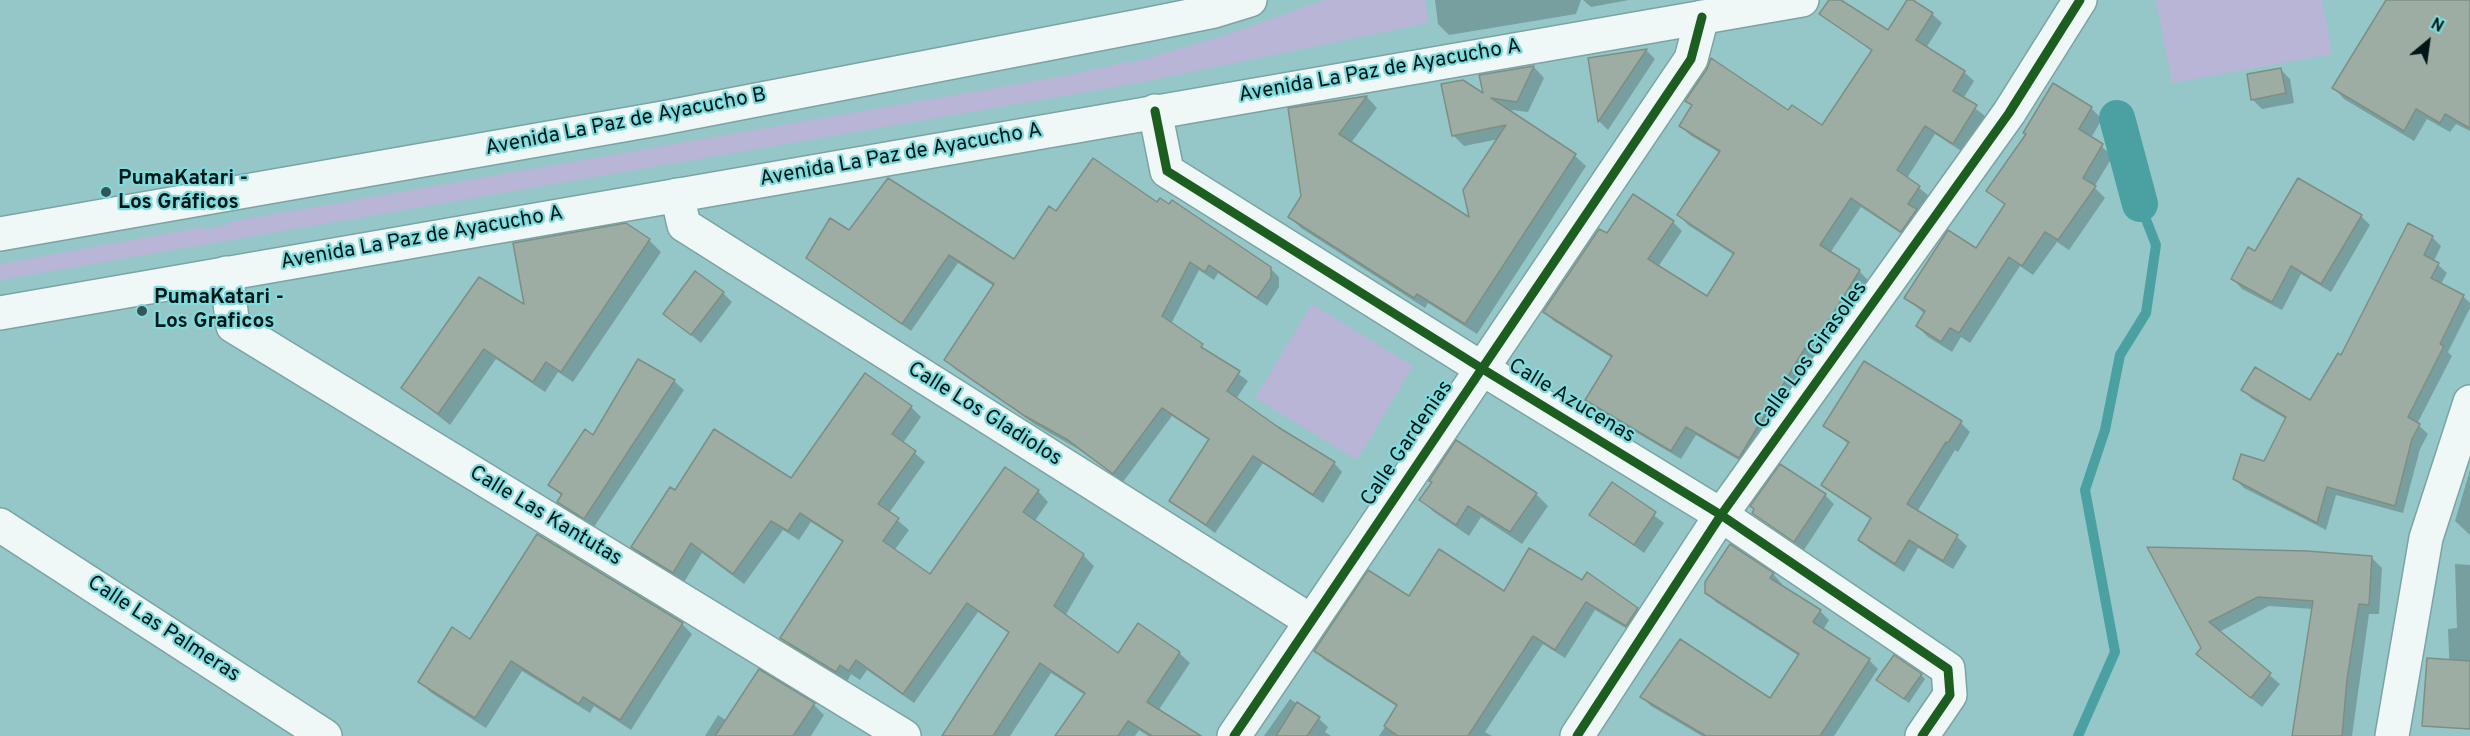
<!DOCTYPE html>
<meta charset="utf-8">
<style>
body{margin:0}
#map{position:relative;width:2470px;height:736px;overflow:hidden;background:#95c7c8;font-family:Overpass,sans-serif}
canvas{display:block}
.north{position:absolute;left:2398px;top:12px;width:60px;height:60px;-webkit-text-stroke:4px #80dbdd;paint-order:stroke;rotate:29deg;font-size:16px;font-weight:700;line-height:24px;text-align:center;color:#001617}
.north::after{content:'';display:block;margin:auto;width:21px;height:27px;background:#001617;clip-path:polygon(50% 0,100% 100%,50% 72%,0 100%)}
</style>
<div id="map">
<canvas width="2470" height="736"></canvas>
<div class="north">N</div>
</div>
<script>
const g = document.querySelector('canvas').getContext('2d');
g.lineJoin = 'round';
function fillPath(path, color) { g.fillStyle = color; g.fill(path, 'evenodd'); }
const poly = rows => new Path2D(rows.map(r => 'M' + r).join(''));
function strokePath(path, color, width, dash) { g.strokeStyle = color; g.lineWidth = width; g.lineCap = dash ? 'butt' : 'round'; g.setLineDash(dash || []); g.stroke(path); }
function label(font, color, halo, rows, align = 'center') {
  g.font = font + ' Overpass,sans-serif'; g.lineWidth = 4.5; g.setLineDash([]); g.textBaseline = 'middle'; g.strokeStyle = halo; g.fillStyle = color; for (const [text, x, y, turn = 0] of rows) {
    g.save(); g.translate(x, y); g.rotate((+turn || 0) * Math.PI / 180); g.textAlign = isNaN(turn) ? turn : align; if (halo) g.strokeText(text, 0, 0); g.fillText(text, 0, 0); g.restore();
  }
}
fillPath(poly([
 [1324,0,1425,0,1428,23,1138,83,0,280,0,264,203,227,204,230,229,224,229,222,1074,74,1129,61,1131,63,1220,37],
 [2156,0,2322,0,2332,54,2172,83],
 [1312,304,1413,366,1357,460,1255,398]
]), '#b8b5d6');
fillPath(poly([
 [1435,0,1581,0,1576,14,1449,35,1438,24],
 [1583,0,1629,0,1591,7],
 [1831,0,1839,0,1888,32,1908,0,1932,14,1942,23,1926,48,1964,72,1974,81,1963,99,1985,116,1963,152,1935,134,1907,178,1929,196,1918,213,1911,240,1861,207,1830,253,1859,271,1868,280,1820,360,1749,466,1696,435,1681,459,1597,409,1587,400,1612,358,1554,321,1545,312,1607,235,1673,222,1682,231,1658,267,1708,298,1734,255,1688,225,1679,215,1720,153,1690,135,1681,126,1693,106,1687,100,1789,112,1823,127,1873,52,1821,14],
 [2389,0,2470,0,2470,131,2456,124,2450,132,2427,119,2414,141,2344,99,2334,88],
 [1646,50,1655,59,1608,130,1599,121,1590,59],
 [1534,67,1544,78,1528,112,1504,109,1575,156,1586,166,1477,334,1428,303,1425,308,1301,228,1290,217,1303,196,1289,110,1367,97,1377,108,1351,143,1471,221,1499,139,1464,146,1453,135,1486,96,1481,77],
 [2281,70,2290,79,2294,103,2262,109,2252,99],
 [2053,85,2092,109,2102,119,2091,138,2113,156,2094,187,2105,198,2069,250,2057,242,2033,275,2020,266,1970,343,1961,337,1952,352,1928,337,1917,326,1925,314,1906,298,1977,250,2006,206,1988,191,2027,134],
 [1158,204,1270,268,1279,277,1279,287,1267,306,1218,273,1214,280,1199,270,1171,324,1248,381,1236,399,1334,463,1342,472,1323,503,1263,463,1215,533,1171,501,1210,441,1172,416,1123,482,1078,449,1036,425,955,369,946,360,994,286,958,263,911,331,808,258,850,232,1014,261,1057,213],
 [2361,216,2370,225,2331,292,2301,274,2282,310,2242,289,2233,279,2256,253],
 [2432,237,2441,246,2434,261,2447,273,2441,284,2463,296,2470,303,2470,308,2448,352,2452,356,2417,424,2428,434,2420,449,2403,513,2336,495,2326,530,2244,488,2235,479,2265,463,2286,419,2252,399,2243,390,2311,402],
 [649,240,661,252,573,382,558,372,545,392,496,359,450,425,403,388],
 [723,293,732,302,701,343,665,314],
 [1865,363,1961,423,1970,432,1958,452,1955,450,1917,512,1957,537,1967,546,1953,569,1918,548,1904,572,1869,549,1860,540,1872,520,1823,485,1850,445,1825,426],
 [674,381,684,390,594,527,568,511,559,502,562,496,550,485,594,437],
 [911,407,921,417,903,443,925,462,889,513,909,530,894,551,931,576,1038,491,1048,502,1034,522,1083,555,1094,566,1065,616,1118,655,1138,625,1179,653,1190,663,1158,711,1189,736,1148,736,1139,730,1135,736,1057,736,1085,695,1051,673,1010,736,944,736,1010,634,978,612,914,703,867,670,860,680,851,674,847,682,792,648,782,638,844,543,811,522,799,540,783,530,744,584,702,553,684,582,644,558,633,547,675,492,791,480],
 [2470,470,2470,535,2455,521],
 [1612,484,1664,523,1644,553,1591,515],
 [1536,494,1548,506,1522,544,1481,517,1469,536,1434,512,1421,500],
 [1825,495,1834,504,1804,550,1753,513],
 [2150,549,2372,558,2382,568,2379,614,2369,614,2352,736,2294,736,2313,609,2269,606,2219,632,2280,684,2262,707,2198,654,2203,648],
 [2455,564,2470,565,2470,690,2450,681,2448,629,2457,628],
 [1773,574,1782,584,1780,586,1820,611,1829,620,1823,630,1869,660,1878,669,1834,736,1702,736,1651,706,1642,697,1770,700,1799,656,1716,602,1706,592],
 [1582,582,1637,610,1646,619,1636,634,1595,610,1565,658,1543,644,1485,732,1492,736,1379,736,1398,707,1325,660,1316,651,1409,598,1504,593],
 [682,624,692,634,631,730,594,706,590,713,522,671,486,728,430,692,420,681,471,641],
 [1921,675,1925,679,1909,703,1882,684],
 [1290,699,1319,719,1328,727,1325,732,1331,736,1264,736],
 [814,705,824,715,811,736,705,736,718,715,727,721]
]), '#0003');
strokePath(poly([
 [2078,736,2115,652,2085,490,2105,430,2120,355,2146,313,2156,245,2140,204]
]), '#4ba0a2', 10);
strokePath(poly([
 [2117,118,2140,204]
]), '#4ba0a2', 36);
const building = poly([
 [1829,0,1841,0,1888,30,1907,0,1913,0,1933,13,1916,40,1965,71,1953,91,1977,105,1953,144,1925,126,1897,170,1920,186,1908,204,1917,209,1901,232,1851,198,1820,245,1860,270,1810,351,1805,348,1739,458,1686,427,1671,451,1585,400,1612,356,1543,312,1599,229,1607,233,1633,194,1674,221,1648,259,1707,296,1734,253,1677,215,1720,151,1679,126,1692,105,1685,101,1707,69,1711,58,1788,110,1792,105,1822,125,1872,50,1819,14,1829,0],
 [2386,0,2470,0,2470,128,2445,114,2440,123,2416,109,2404,131,2332,88,2386,0],
 [1647,49,1598,122,1588,58,1647,49],
 [1534,66,1517,102,1491,98,1576,154,1465,324,1417,294,1414,298,1288,217,1301,196,1288,108,1367,96,1339,134,1469,217,1463,190,1506,125,1452,136,1441,84,1463,80,1483,93,1479,75,1534,66],
 [2281,68,2286,93,2251,100,2247,74,2281,68],
 [2053,83,2092,107,2079,129,2103,144,2083,178,2096,186,2058,240,2045,232,2022,266,2009,257,1959,333,1950,328,1941,342,1916,326,1925,311,1904,298,1948,230,1976,248,2005,204,1986,191,2026,134,2023,133,2053,83],
 [1093,158,1157,202,1160,198,1169,204,1172,200,1271,267,1271,278,1257,298,1209,265,1205,272,1190,262,1162,316,1203,344,1201,347,1240,371,1227,391,1278,427,1335,462,1313,495,1253,456,1206,525,1169,501,1209,439,1162,408,1113,474,1068,440,1025,416,944,360,994,284,949,255,902,324,806,258,830,218,849,230,888,178,1014,259,1049,206,1056,211,1093,158],
 [2298,178,2362,215,2321,284,2291,266,2272,302,2231,279,2248,247,2255,251,2298,178],
 [626,223,650,239,561,372,546,362,533,382,484,349,438,414,401,388,479,277,524,304,513,243,626,223],
 [2408,223,2433,236,2424,255,2439,263,2431,278,2464,295,2440,344,2444,346,2408,417,2420,424,2412,439,2395,506,2327,487,2317,523,2233,479,2241,454,2264,461,2286,417,2241,390,2255,367,2310,400,2338,353,2341,355,2408,223],
 [695,271,724,292,691,335,663,314,695,271],
 [638,359,675,380,584,519,557,502,562,494,548,485,585,429,593,435,638,359],
 [1864,361,1962,421,1948,443,1946,442,1907,504,1958,535,1943,561,1909,540,1895,564,1858,540,1871,518,1821,485,1849,442,1823,426,1864,361],
 [865,373,912,406,892,434,916,451,878,504,899,518,883,541,930,574,1005,467,1039,490,1023,512,1084,554,1054,606,1118,653,1138,623,1180,652,1147,702,1201,736,1152,736,1128,721,1118,736,1055,736,1085,693,1040,663,993,736,942,736,1009,632,967,603,903,694,856,660,849,671,840,665,836,672,780,638,843,541,800,513,788,531,771,521,733,574,691,543,673,573,631,547,670,487,675,490,714,429,791,478,865,373],
 [1456,440,1537,493,1510,532,1468,506,1456,525,1419,500,1432,482,1429,481,1456,440],
 [1780,464,1826,494,1794,542,1752,513,1754,509,1750,506,1780,464],
 [1612,482,1656,512,1634,545,1589,515,1612,482],
 [537,534,683,623,620,720,583,697,579,704,511,661,475,718,418,682,452,627,470,639,537,534],
 [1730,544,1774,573,1770,578,1821,610,1813,622,1870,659,1820,736,1706,736,1640,697,1680,639,1770,698,1799,654,1705,593,1705,582,1730,544],
 [2147,547,2307,551,2372,556,2369,605,2359,604,2347,679,2342,736,2292,736,2313,601,2258,597,2209,622,2271,673,2251,698,2196,654,2201,648,2147,547],
 [1529,548,1582,580,1587,572,1638,608,1626,626,1586,602,1555,650,1533,636,1468,736,1398,736,1384,726,1397,705,1314,651,1368,570,1409,596,1439,549,1504,591,1529,548],
 [1894,655,1922,674,1904,699,1876,680,1894,655],
 [2427,658,2470,661,2470,729,2422,726,2427,658],
 [759,669,815,703,793,736,715,736,759,669],
 [1297,702,1320,717,1307,736,1276,736,1297,702]
]);
fillPath(building, '#9eada3');
strokePath(building, '#7e8e83', 1.5);
const minor = poly([
 [1155,111,1167,171,1481,368,1721,515,1948,669,1950,695,1922,736],
 [677,195,684,225,1311,621],
 [226,273,233,326,904,736],
 [0,525,325,736],
 [1234,736,1691,59,1702,17],
 [1577,736,1721,515,2009,113,2080,0]
]);
const major = poly([
 [0,234,663,118,1145,25,1214,11,1250,0],
 [0,313,1802,0],
 [2392,736,2426,538,2470,402]
]);
strokePath(minor, '#7ba3a3', 36);
strokePath(major, '#7ba3a3', 36);
strokePath(minor, '#eff7f7', 33);
strokePath(major, '#eff7f7', 33);
strokePath(poly([
 [1155,111,1167,171,1481,368,1721,515,1948,669,1950,695,1922,736],
 [1234,736,1691,59,1702,17],
 [1577,736,1721,515,2009,113,2080,0]
]), '#1b5e20', 9);
for (const [x, y, r, color] of [
 [106,192,6,"#345455"],
 [142,311,6,"#345455"]
]) { const dot = new Path2D(); dot.arc(x, y, r, 0, 2 * Math.PI); g.fillStyle = color; g.fill(dot); strokePath(dot, '#80dbdd', 2); }
label('21px', '#001617', '#80dbdd', [
 ["Avenida La Paz de Ayacucho A",1380,72,-10],
 ["Avenida La Paz de Ayacucho B",626,123,-11],
 ["Avenida La Paz de Ayacucho A",901,156,-10],
 ["Avenida La Paz de Ayacucho A",422,239,-10],
 ["Calle Los Girasoles",1812,356,-54],
 ["Calle Azucenas",1571,402,31],
 ["Calle Los Gladiolos",984,415,32],
 ["Calle Gardenias",1408,444,-56],
 ["Calle Las Kantutas",545,517,31],
 ["Calle Las Palmeras",163,630,33]
]);
label('bold 21px', '#001617', '#80dbdd', [
 ["PumaKatari -",118,180],
 ["Los Gráficos",118,204],
 ["PumaKatari -",154,299],
 ["Los Graficos",154,323]
], 'left');
</script>
